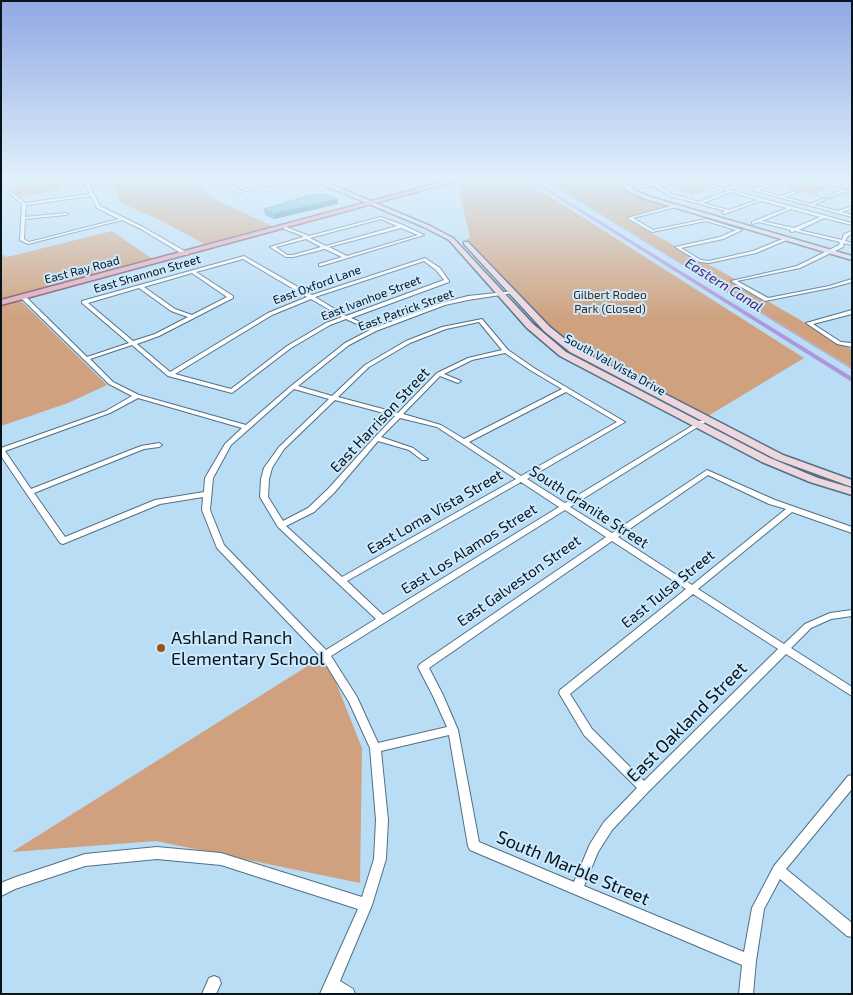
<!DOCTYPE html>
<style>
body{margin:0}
#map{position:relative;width:853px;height:995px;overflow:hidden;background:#baddf6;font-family:"Exo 2",sans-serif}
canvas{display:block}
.frame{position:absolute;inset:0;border:2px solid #07141c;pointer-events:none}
</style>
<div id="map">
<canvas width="853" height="995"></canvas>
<div class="frame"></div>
</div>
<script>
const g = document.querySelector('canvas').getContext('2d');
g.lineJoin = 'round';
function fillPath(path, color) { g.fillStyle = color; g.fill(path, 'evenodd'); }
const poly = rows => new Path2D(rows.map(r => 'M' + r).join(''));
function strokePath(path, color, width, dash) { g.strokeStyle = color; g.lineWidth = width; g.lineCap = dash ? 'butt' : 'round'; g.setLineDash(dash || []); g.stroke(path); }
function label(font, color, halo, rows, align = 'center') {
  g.font = font + ' "Exo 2",sans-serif'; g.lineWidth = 4; g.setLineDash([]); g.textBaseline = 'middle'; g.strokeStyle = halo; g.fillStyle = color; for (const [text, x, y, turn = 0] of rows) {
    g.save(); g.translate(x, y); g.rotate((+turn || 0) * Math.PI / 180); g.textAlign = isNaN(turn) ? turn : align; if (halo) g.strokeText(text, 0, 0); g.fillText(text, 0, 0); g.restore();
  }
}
fillPath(poly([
 [40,180,54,180,61,184,62,190,20,197,12,189,20,184],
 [110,180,197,180,207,195,276,228,208,246,162,221,121,203],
 [474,180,524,180,804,358,708,416,584,353,555,331,466,239,470,238,458,185],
 [546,180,614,180,632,193,668,206,626,219,737,280,733,281,852,350,852,368],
 [753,180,786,187,800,182,826,189,814,194,852,205],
 [693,184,712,189,692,195,671,187],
 [112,231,154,260,1,300,1,254,7,257],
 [21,301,107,385,68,403,1,426,1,306],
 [325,655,362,748,360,883,156,841,12,852]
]), '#cfa17e');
strokePath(poly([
 [545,180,852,369]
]), '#ae97db', 1);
fillPath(poly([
 [529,180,534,180,852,377,852,382,529,180]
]), '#ae97db');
const street = poly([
 [83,180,87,180,100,206,143,227,188,253,188,255,184,255,141,229,122,220,28,244,20,240,22,204,1,186,1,183,25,203,90,194,83,180],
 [91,196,97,208,119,219,29,242,24,239,25,219,66,215,68,214,66,213,25,217,26,205,91,196],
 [223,180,227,180,238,191,285,180,292,180,237,193,223,180],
 [382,180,389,180,348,190,346,189,382,180],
 [645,180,650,180,655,184,694,180,852,223,852,225,824,218,799,230,842,240,844,234,852,231,852,234,848,236,845,241,852,243,852,245,844,243,843,247,800,268,737,281,768,298,829,286,852,279,852,282,830,288,765,301,731,281,797,266,839,245,840,242,795,231,792,232,790,231,791,230,759,222,752,224,752,222,787,208,761,201,724,214,722,213,725,211,670,196,654,186,626,188,624,187,651,184,645,180],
 [695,182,727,191,699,202,672,194,659,186,695,182],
 [731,192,758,200,729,210,703,203,731,192],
 [791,209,820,217,794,228,762,221,791,209],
 [715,180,721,180,754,189,769,184,770,186,758,190,781,196,798,190,798,192,785,197,810,204,825,198,825,200,814,205,838,211,852,206,852,208,842,212,852,215,852,217,715,180],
 [777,180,783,180,774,184,771,183,777,180],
 [797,180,804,180,836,188,852,182,852,184,840,189,852,192,852,194,844,192,828,198,828,196,840,191,797,180],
 [675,205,676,205,676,207,633,218,653,230,706,219,742,230,723,239,681,248,701,260,709,261,753,251,785,238,789,239,756,253,709,263,700,262,675,247,720,237,736,230,706,221,652,232,627,218,675,205],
 [381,217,403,225,424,235,321,266,319,266,319,264,342,257,325,249,293,257,286,257,270,247,303,237,303,236,284,229,284,227,286,227,309,236,381,217],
 [381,219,397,226,326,246,310,238,381,219],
 [401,228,418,235,347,256,329,247,401,228],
 [306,239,321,247,293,255,287,255,276,247,306,239],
 [244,256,312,295,425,258,440,268,449,281,449,282,351,318,374,328,441,303,468,296,515,291,515,293,513,293,468,300,445,305,376,331,349,345,298,386,332,396,365,365,406,341,442,327,482,319,508,350,534,368,625,422,527,479,565,503,700,421,704,421,705,422,704,423,570,507,612,533,707,470,775,500,852,527,852,533,792,512,698,589,784,644,805,624,830,613,852,610,852,616,831,619,811,628,791,648,852,687,852,696,786,654,648,792,612,830,598,852,584,886,744,952,752,908,774,866,848,776,852,775,852,789,786,869,852,923,852,937,847,936,780,879,764,909,756,961,753,994,739,994,742,965,470,850,468,846,449,735,381,751,388,820,386,859,372,905,340,981,353,989,355,994,320,994,358,909,221,865,157,859,85,866,15,889,1,896,1,883,13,878,85,854,157,847,221,853,362,897,374,859,376,820,370,748,349,702,322,658,217,548,202,510,203,497,160,504,63,544,60,543,1,456,1,448,106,411,132,396,109,384,21,298,21,296,25,296,87,357,129,343,82,303,82,301,244,256],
 [243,259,307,297,268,313,170,372,137,344,159,336,233,298,233,296,196,272,243,259],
 [424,261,436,270,444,280,346,316,315,297,424,261],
 [192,273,227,297,192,315,175,309,144,287,192,273],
 [139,288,171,311,188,317,155,334,133,341,88,303,139,288],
 [311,299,342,317,326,323,287,346,231,389,175,374,272,315,311,299],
 [346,319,370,330,345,343,291,386,246,425,139,395,113,382,90,359,132,345,168,376,232,393,291,348,330,325,346,319],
 [479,322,502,350,468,358,437,373,398,413,338,397,369,367,410,343,446,329,479,322],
 [505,353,530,370,562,389,464,439,441,425,403,414,440,376,458,383,461,381,444,374,472,360,505,353],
 [294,389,329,399,279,447,264,468,261,479,260,497,278,527,376,619,326,650,224,545,210,510,213,478,231,445,294,389],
 [566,392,617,422,521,476,469,442,566,392],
 [138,398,242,428,225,444,205,478,204,492,155,500,65,537,34,493,144,449,159,447,162,445,159,443,141,446,31,489,5,451,110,413,138,398],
 [335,400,395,416,375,437,328,489,308,508,283,521,268,497,269,479,272,468,284,449,335,400],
 [400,418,437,427,516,479,342,577,286,526,314,512,334,493,378,441,409,450,422,460,426,460,428,459,426,458,413,448,381,437,400,418],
 [708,475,769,504,786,509,692,585,618,537,708,475],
 [521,482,559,507,383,615,347,581,521,482],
 [565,510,606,537,420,664,418,667,433,696,447,727,378,743,357,697,331,656,565,510],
 [612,541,686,589,560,690,559,693,584,735,637,788,604,822,590,844,574,882,479,842,458,730,443,695,429,668,612,541],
 [693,594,778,649,644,781,592,729,570,694,693,594],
 [852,310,852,314,813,324,841,342,852,343,852,347,837,344,806,323,852,310],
 [214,976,219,978,221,983,216,994,202,994,209,978,214,976]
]);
const secondary = poly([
 [312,180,320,180,428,225,453,238,533,324,566,352,770,458,818,478,852,488,852,495,810,482,762,462,560,356,527,328,449,240,424,227,312,180],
 [614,180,621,180,636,191,650,197,852,256,852,260,646,199,632,193,614,180],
 [464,242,468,242,550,327,576,348,783,455,852,480,852,487,775,459,570,352,544,331,464,244,464,242]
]);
const primary = poly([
 [450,180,460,180,1,305,1,300,450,180]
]);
strokePath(street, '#507086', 2);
strokePath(secondary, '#507086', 3);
strokePath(primary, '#845468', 3);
fillPath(street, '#fff');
fillPath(secondary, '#eed6de');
fillPath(primary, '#deadbd');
fillPath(poly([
 [338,199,338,204,274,219,265,215,264,209]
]), '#499db5');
fillPath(poly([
 [338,199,338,204,274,219,274,214]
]), '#3c8093');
const building = poly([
 [315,194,325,194,338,199,274,214,264,209,315,194]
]);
fillPath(building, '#55b7d2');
strokePath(building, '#3c8093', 1);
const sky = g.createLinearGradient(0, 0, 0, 319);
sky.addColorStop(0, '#91a8e3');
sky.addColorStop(0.56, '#e0f0fb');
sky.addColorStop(1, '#e0f0fb00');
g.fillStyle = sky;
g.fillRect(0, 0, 853, 319);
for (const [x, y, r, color] of [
 [161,648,5,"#93551a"]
]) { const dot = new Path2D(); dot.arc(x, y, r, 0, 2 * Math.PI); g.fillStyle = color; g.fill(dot); strokePath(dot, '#cde9fd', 2); }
label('12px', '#07141c', '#cde9fd', [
 ["East Ray Road",82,270,-15],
 ["East Shannon Street",147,274,-16],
 ["East Oxford Lane",317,285,-20],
 ["East Ivanhoe Street",371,298,-21],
 ["East Patrick Street",406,310,-20],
 ["South Val Vista Drive",615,365,29]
]);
label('12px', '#412711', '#cde9fd', [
 ["Gilbert Rodeo",610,295],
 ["Park (Closed)",610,309]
]);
label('italic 14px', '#462574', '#cde9fd', [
 ["Eastern Canal",724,285,32]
]);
label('15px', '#07141c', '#cde9fd', [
 ["East Harrison Street",380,420,-47],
 ["South Granite Street",589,507,33],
 ["East Loma Vista Street",435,512,-30],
 ["East Los Alamos Street",469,549,-32],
 ["East Galveston Street",519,581,-35],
 ["East Tulsa Street",668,589,-39]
]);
label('18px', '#07141c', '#cde9fd', [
 ["Ashland Ranch",171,638],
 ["Elementary School",171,659]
], 'left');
label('18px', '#07141c', '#cde9fd', [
 ["East Oakland Street",687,722,-45],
 ["South Marble Street",573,868,23]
]);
</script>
